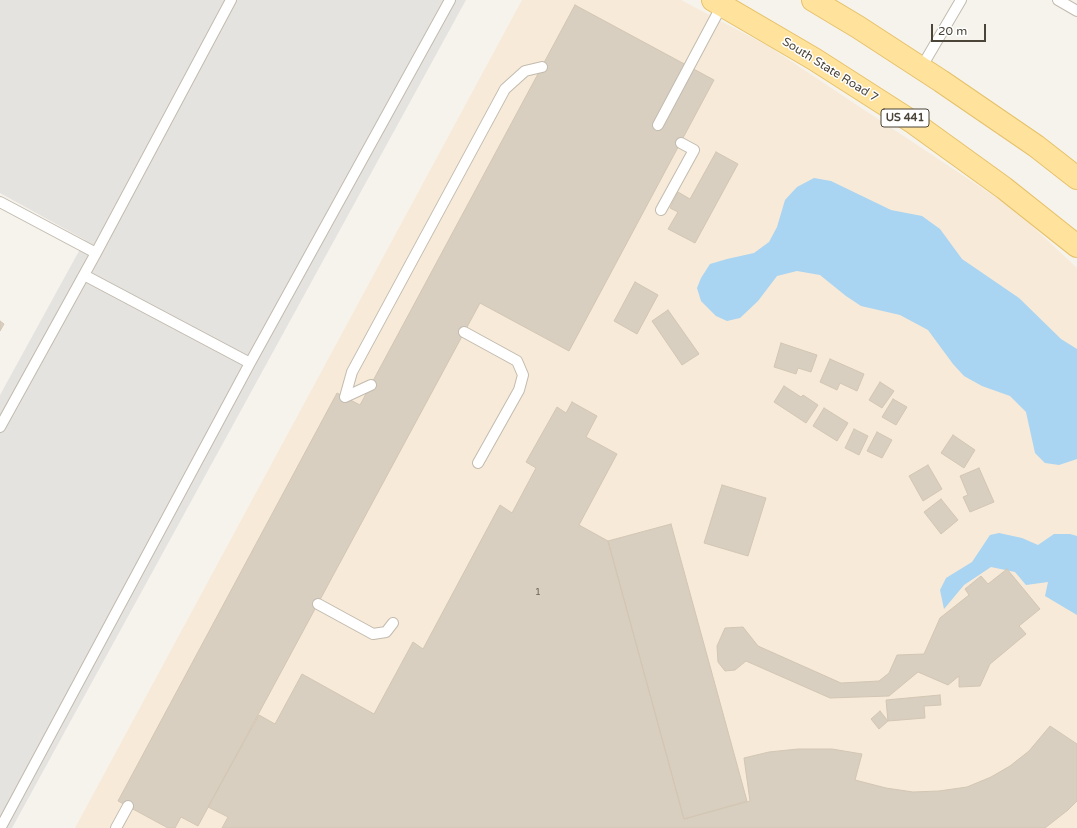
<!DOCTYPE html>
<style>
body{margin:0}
#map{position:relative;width:1077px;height:828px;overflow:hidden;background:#f6f3ec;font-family:"Varela Round",sans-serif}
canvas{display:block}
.scale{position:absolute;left:931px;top:24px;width:55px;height:18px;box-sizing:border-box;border:2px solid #4b4439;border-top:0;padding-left:5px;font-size:12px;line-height:14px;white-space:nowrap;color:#4b4439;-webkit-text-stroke:3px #fff;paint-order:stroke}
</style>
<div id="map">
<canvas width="1077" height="828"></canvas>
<div class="scale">20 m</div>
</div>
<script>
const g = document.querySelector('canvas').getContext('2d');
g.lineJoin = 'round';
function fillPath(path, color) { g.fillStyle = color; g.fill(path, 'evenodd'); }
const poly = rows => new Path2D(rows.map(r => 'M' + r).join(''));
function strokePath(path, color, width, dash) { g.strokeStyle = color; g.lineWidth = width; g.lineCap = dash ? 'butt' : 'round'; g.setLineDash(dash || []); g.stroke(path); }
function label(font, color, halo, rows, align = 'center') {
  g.font = font + ' "Varela Round",sans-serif'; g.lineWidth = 3; g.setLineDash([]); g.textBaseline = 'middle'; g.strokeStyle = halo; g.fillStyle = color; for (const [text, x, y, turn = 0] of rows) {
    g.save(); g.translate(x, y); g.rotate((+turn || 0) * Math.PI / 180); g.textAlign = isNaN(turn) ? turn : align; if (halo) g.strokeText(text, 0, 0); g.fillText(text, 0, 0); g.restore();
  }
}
fillPath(poly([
 [522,0,681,0,768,46,1015,210,1077,268,1077,828,75,828]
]), '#f7ead8');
fillPath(poly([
 [0,0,466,0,12,828,0,828,0,395,85,240,0,193]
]), '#e5e3e0');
fillPath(poly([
 [814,178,831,181,891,210,922,216,940,229,962,259,1019,298,1061,339,1077,349,1077,459,1059,465,1045,463,1035,453,1026,412,1010,396,982,386,964,376,953,364,928,330,900,315,861,306,846,296,820,275,797,271,777,276,758,301,740,318,727,321,716,316,701,301,697,288,701,278,710,264,727,259,754,253,769,242,777,227,785,200,797,187],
 [999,533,1022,538,1038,545,1054,534,1070,534,1077,536,1077,615,1045,596,1048,582,1026,585,1015,572,991,567,964,585,944,609,940,590,946,578,972,562,990,535]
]), '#a9d4f2');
const building = poly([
 [575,5,714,80,569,351,480,303,198,826,181,817,175,828,168,828,118,801,337,393,360,405,575,5],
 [716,152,738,164,695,243,668,229,678,212,670,208,678,192,690,199,716,152],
 [635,282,658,295,637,334,614,321,635,282],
 [668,310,699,354,682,365,652,321,668,310],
 [0,321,4,324,0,331,0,321],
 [781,343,817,355,811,372,798,368,796,374,774,367,781,343],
 [830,359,864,374,857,391,840,383,837,390,820,382,830,359],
 [880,382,894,391,882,408,869,400,880,382],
 [784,386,801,397,803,395,818,405,806,423,774,402,784,386],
 [893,399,907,407,896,425,882,417,893,399],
 [572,402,597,416,586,437,617,454,579,525,608,541,684,819,750,801,744,758,769,752,798,749,832,749,862,754,855,780,886,788,913,792,939,791,967,787,991,777,1010,766,1029,751,1050,726,1077,744,1077,801,1068,810,1045,828,222,828,228,817,208,807,259,715,275,724,302,674,374,714,413,642,423,649,500,505,512,513,536,468,526,462,557,407,566,413,572,402],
 [824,408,848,423,837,441,813,426,824,408],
 [854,429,868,436,859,455,845,448,854,429],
 [877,432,892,440,882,458,867,451,877,432],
 [953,435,975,450,964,468,941,453,953,435],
 [928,465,942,489,923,501,909,476,928,465],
 [979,468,994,502,970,512,963,497,968,495,960,476,979,468],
 [722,485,766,498,748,556,704,543,722,485],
 [941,499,958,520,941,534,924,512,941,499],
 [671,524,747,801,684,819,608,541,671,524],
 [1007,569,1040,609,1019,626,1026,634,990,664,980,686,959,687,959,676,948,685,918,672,889,696,830,698,746,661,735,670,725,671,718,662,717,646,725,628,743,627,758,646,841,683,879,681,889,673,897,655,924,654,940,618,969,595,965,589,981,576,988,584,1007,569],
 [940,695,941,705,924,706,925,718,888,721,886,700,940,695],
 [880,711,888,721,879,729,871,719,880,711]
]);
fillPath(building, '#d8cfc1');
strokePath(building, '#d3c7b4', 1);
const service = poly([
 [1058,0,1077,11],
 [921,68,961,0],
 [658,125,722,5],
 [0,202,96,253],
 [661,210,694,150,681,143],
 [84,275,250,363],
 [464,332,517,361,523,375,519,390,478,463],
 [345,397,352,372,505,89,525,71,542,67],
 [345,397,371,385],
 [0,427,96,253,231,0],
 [318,604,373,634,386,632,393,623],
 [2,825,250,363,450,0],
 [116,828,128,806]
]);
const primary = poly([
 [713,0,814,59,914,123,1004,188,1077,246],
 [813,0,858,27,941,81,1036,146,1077,178]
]);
strokePath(service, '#c2bbae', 12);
strokePath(primary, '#e6c16a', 24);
strokePath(service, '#fff', 10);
strokePath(primary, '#ffe39c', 22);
label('10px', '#6e675b', null, [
 ["1",538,592]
]);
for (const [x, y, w] of [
 [905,118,48]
]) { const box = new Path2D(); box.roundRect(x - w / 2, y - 9, w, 18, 3); g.fillStyle = '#fff'; g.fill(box); strokePath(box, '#4b4439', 1); }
label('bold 11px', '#4b4439', null, [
 ["US 441",905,118]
]);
label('12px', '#4b4439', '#fff', [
 ["South State Road 7",830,70,32]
]);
</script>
